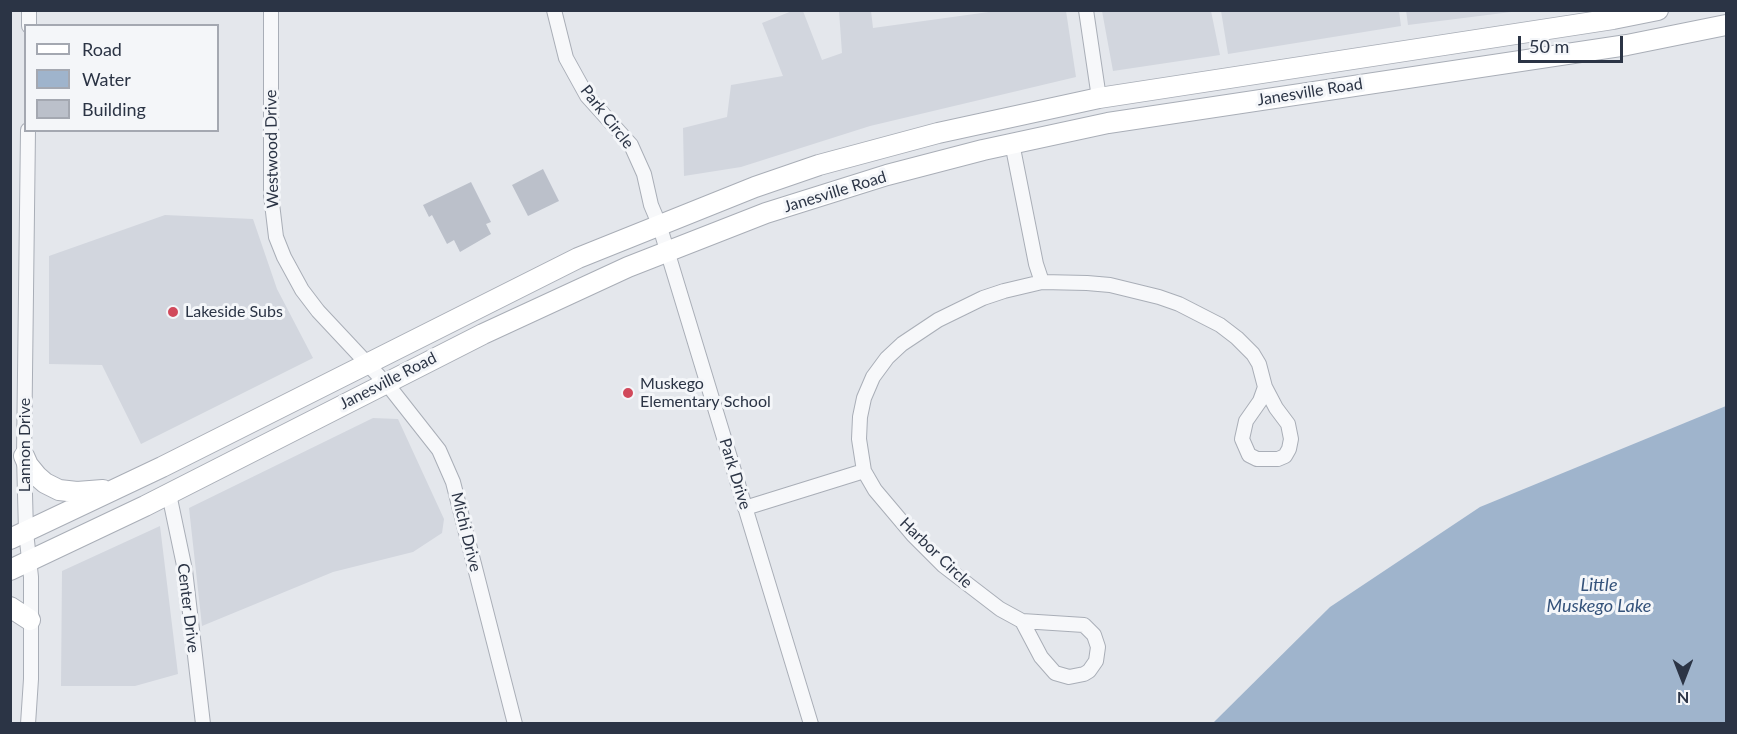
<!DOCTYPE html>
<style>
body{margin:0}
#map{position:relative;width:1737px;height:734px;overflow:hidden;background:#e4e7ec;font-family:Lato,sans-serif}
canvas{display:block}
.frame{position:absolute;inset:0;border:12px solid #2b3445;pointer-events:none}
.legend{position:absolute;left:24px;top:24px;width:195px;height:108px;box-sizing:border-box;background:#f4f6f9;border:2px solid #a4a8b1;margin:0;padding:8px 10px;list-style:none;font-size:18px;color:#2b3445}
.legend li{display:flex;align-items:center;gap:12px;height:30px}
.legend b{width:30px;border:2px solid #a4a8b1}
.north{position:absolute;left:1653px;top:650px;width:60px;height:60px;-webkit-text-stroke:4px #f4f6f9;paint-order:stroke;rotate:180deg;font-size:16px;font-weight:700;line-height:24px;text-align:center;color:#2b3445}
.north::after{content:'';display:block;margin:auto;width:21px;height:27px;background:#2b3445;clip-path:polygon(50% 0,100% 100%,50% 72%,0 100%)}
.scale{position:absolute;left:1518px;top:36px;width:105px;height:27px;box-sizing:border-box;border:3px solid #2b3445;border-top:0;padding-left:8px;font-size:18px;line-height:21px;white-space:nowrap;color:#2b3445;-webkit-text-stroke:4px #f4f6f9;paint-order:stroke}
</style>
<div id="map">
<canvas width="1737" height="734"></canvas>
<div class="frame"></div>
<ul class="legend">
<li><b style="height:8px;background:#fff"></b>Road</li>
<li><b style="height:16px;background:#9fb4cc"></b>Water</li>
<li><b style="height:16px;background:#bbc0ca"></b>Building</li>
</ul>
<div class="north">N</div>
<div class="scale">50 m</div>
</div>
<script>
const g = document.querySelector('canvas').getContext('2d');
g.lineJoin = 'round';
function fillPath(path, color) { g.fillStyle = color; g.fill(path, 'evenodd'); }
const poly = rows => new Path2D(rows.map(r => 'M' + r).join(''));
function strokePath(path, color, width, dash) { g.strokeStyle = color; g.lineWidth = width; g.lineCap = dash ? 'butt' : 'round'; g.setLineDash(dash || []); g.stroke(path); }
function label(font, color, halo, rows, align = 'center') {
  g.font = font + ' Lato,sans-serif'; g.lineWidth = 6; g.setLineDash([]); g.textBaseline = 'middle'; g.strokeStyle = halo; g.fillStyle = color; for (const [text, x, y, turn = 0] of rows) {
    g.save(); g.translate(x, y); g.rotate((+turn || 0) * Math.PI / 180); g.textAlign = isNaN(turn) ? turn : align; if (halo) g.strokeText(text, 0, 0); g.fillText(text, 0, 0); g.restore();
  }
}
fillPath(poly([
 [1406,10,1519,10,1519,11,1408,25],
 [792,11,803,11,822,60,842,53,839,11,871,11,873,28,996,11,1066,11,1076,77,870,126,741,167,684,176,683,128,727,117,731,85,783,76,762,23],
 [1102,11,1211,11,1220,55,1113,71],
 [1221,11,1399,11,1401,26,1228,54],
 [165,215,253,219,277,289,313,358,141,444,102,365,49,364,49,256],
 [373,418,398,419,444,519,442,533,413,552,333,572,202,626,189,508],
 [160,526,178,674,135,686,61,686,62,571]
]), '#d2d6de');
fillPath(poly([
 [1726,406,1726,723,1213,723,1330,607,1480,507]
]), '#9fb4cc');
fillPath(poly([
 [543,169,559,201,528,216,512,185],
 [471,182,491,222,486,224,491,234,460,252,454,240,447,244,432,215,429,217,423,205]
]), '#bbc0ca');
const street = poly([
 [271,10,271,195,276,237,284,257,302,290,318,311,391,389,439,450,453,482,515,724],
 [554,10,566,58,587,96,631,145,644,174,651,205,659,224,811,724],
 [1086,10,1099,98],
 [29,26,29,10],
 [1012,143,1036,264,1042,282],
 [1265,387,1276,408,1288,424,1291,439,1289,449,1285,456,1278,459,1257,459,1249,455,1242,439,1246,421,1260,401,1265,387],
 [169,494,185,570,203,724],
 [745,508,864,471],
 [1022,621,1000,609,944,566,913,535,875,490,864,471,859,439,860,417,864,398,873,377,887,358,902,344,938,320,983,298,1004,291,1042,282,1087,283,1110,285,1159,297,1179,304,1220,325,1237,338,1253,354,1259,364,1265,387],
 [1022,621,1084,625,1094,635,1098,647,1096,661,1089,671,1084,674,1069,677,1055,673,1041,657,1022,621],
 [28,724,31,679,31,577,26,532,24,456,28,130]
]);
const secondary = poly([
 [24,456,28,465,37,476,45,483,59,490,77,492,103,490],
 [10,539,162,467,578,258,755,187,819,165,938,133,1099,98,1613,19,1658,10],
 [10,570,145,506,483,334,628,267,766,213,887,175,983,150,1108,123,1627,45,1726,25],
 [10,607,30,620]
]);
strokePath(street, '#a9aeb7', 16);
strokePath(secondary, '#a9aeb7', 22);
strokePath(street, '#f7f8fa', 14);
strokePath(secondary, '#fff', 20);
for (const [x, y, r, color] of [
 [173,312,6,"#d1495b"],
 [628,393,6,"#d1495b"]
]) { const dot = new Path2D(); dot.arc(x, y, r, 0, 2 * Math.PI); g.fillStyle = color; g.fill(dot); strokePath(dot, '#f4f6f9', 2); }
label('16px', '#2b3445', '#f4f6f9', [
 ["Janesville Road",1310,92,-9],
 ["Park Circle",607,117,52],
 ["Westwood Drive",272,149,-91],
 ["Janesville Road",835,192,-17],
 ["Janesville Road",388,381,-27],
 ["Lannon Drive",25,445,-90],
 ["Park Drive",735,474,73],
 ["Michi Drive",466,532,76],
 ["Harbor Circle",936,553,44],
 ["Center Drive",188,608,83]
]);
label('16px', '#2b3445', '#f4f6f9', [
 ["Lakeside Subs",185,312],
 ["Muskego",640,384],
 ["Elementary School",640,402]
], 'left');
label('italic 18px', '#34527a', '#f4f6f9', [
 ["Little",1599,585],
 ["Muskego Lake",1599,606]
]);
</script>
